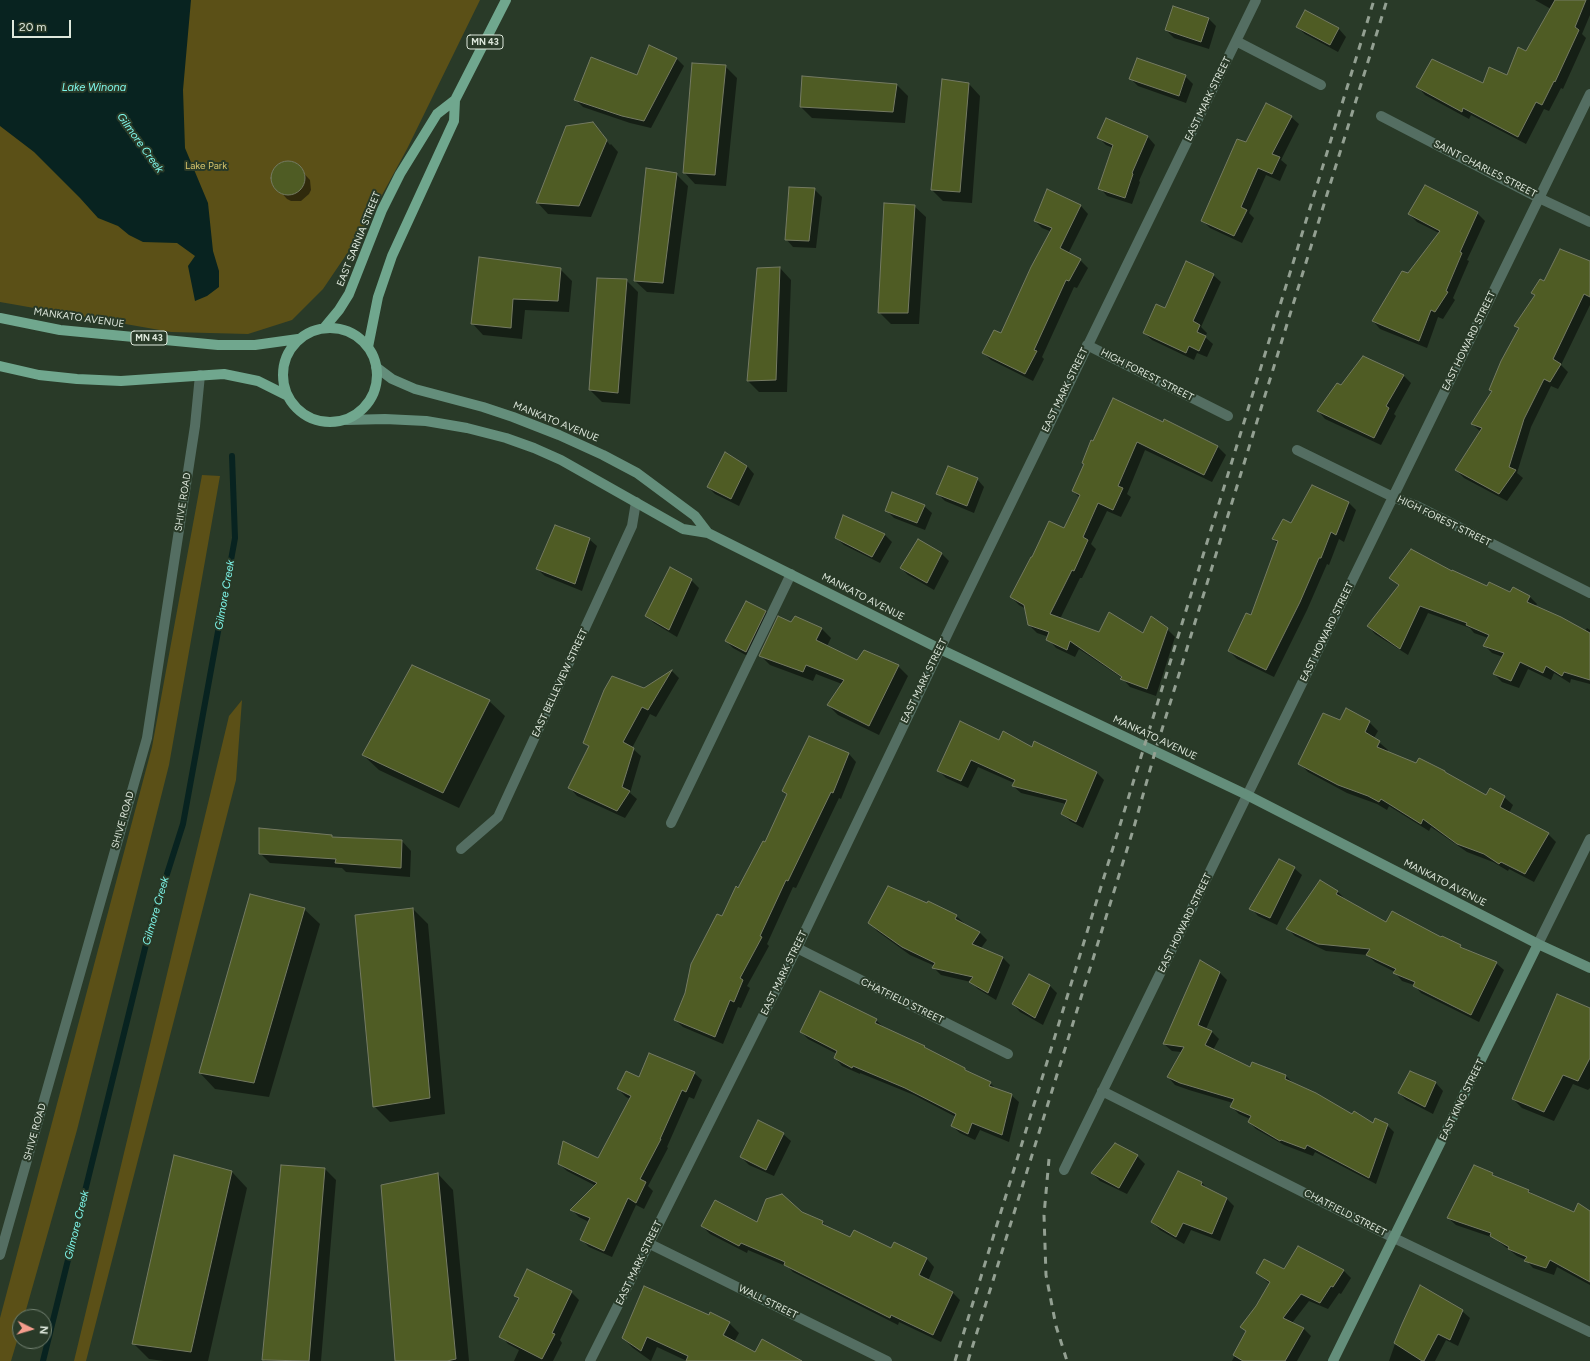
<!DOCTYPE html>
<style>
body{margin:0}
#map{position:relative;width:1590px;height:1361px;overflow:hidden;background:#293a28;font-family:Figtree,sans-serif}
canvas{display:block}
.north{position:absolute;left:12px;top:1309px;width:40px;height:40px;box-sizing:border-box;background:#293a28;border:1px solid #718070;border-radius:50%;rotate:95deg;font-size:11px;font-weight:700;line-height:16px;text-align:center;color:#dee8dc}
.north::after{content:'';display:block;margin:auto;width:14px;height:18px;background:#f49d8d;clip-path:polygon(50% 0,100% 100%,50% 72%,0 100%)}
.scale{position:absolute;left:12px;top:20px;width:59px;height:18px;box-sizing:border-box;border:2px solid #dee8dc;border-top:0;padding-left:5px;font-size:12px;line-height:14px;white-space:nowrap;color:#dee8dc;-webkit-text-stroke:3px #293a28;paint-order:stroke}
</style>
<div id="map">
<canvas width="1590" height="1361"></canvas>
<div class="north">N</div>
<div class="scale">20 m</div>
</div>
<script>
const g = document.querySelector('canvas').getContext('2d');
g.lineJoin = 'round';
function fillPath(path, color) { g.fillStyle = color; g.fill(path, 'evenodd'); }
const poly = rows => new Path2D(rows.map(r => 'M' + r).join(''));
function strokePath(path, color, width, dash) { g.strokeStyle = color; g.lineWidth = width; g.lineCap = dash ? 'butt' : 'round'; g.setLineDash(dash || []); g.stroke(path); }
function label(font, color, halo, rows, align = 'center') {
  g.font = font + ' Figtree,sans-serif'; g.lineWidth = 4; g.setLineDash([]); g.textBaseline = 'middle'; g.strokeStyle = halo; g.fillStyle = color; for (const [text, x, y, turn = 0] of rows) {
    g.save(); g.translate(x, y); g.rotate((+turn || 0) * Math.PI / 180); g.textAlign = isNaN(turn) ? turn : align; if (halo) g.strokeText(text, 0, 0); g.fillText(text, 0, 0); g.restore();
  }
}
fillPath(poly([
 [0,0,480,0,407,149,363,230,323,289,292,320,248,334,171,332,0,302],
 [202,475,220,476,169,765,77,1130,24,1317,20,1317,20,1331,11,1361,0,1361,0,1318,152,747],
 [242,700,236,780,86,1361,74,1361,229,716]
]), '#5b5017');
fillPath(poly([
 [0,0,191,0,183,90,185,148,208,203,213,251,219,271,219,287,207,296,195,301,188,266,195,256,177,243,143,242,129,235,118,226,98,218,80,198,34,152,0,126]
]), '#082320');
fillPath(poly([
 [1535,0,1590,0,1590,15,1582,34,1586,38,1563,89,1561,88,1549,111,1544,109,1526,144,1471,115,1469,119,1425,95,1418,87,1484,84,1507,76,1526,52,1551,9],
 [1174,7,1209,19,1216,26,1209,49,1174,38,1166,30],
 [1305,11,1339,29,1346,37,1338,52,1305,34,1297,27],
 [676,58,684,66,651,128,630,123,583,107,575,99,638,76],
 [725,66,737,78,726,186,695,184,684,172],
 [1185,76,1193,84,1186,103,1138,86,1131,79],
 [969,84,980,96,972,203,943,201,932,190],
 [897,85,908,96,905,123,812,118,801,107],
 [1291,117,1299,124,1281,160,1287,165,1280,181,1266,175,1249,213,1254,218,1242,243,1210,228,1202,220,1246,144],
 [1107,119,1148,137,1155,145,1139,181,1140,182,1132,204,1107,196,1100,188,1113,148,1106,145,1098,137],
 [592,123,603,134,601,134,610,145,611,144,618,152,591,217,548,214,537,202],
 [284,162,295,164,310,180,311,190,309,194,301,201,291,201,287,199,273,183,273,172,280,164],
 [676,174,688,186,674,294,647,292,635,281],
 [814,189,822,197,816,248,793,247,786,239],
 [1047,190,1081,206,1088,214,1068,254,1080,260,1088,268,1077,288,1074,287,1042,357,1044,359,1033,381,991,360,983,353,1001,335,1052,232,1042,228,1035,221],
 [914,206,926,217,919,324,891,324,879,312],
 [1477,213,1485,221,1467,260,1469,261,1453,298,1455,300,1443,319,1438,317,1427,348,1380,329,1373,321,1439,233,1417,222,1409,214],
 [1590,262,1590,305,1561,365,1568,372,1558,389,1551,386,1531,427,1517,473,1523,478,1507,501,1464,478,1456,470,1481,432,1472,424,1492,392,1490,389,1519,329,1515,325,1536,296,1532,293,1545,282],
 [780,268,791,280,787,392,759,392,748,381],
 [560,269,572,281,569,312,525,310,522,339,483,335,472,323],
 [1213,275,1221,282,1201,327,1207,333,1205,337,1213,344,1207,357,1197,353,1194,360,1152,340,1144,333,1165,310],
 [626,280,638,292,630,404,602,402,590,390],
 [1364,357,1404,376,1411,383,1394,414,1396,416,1381,445,1325,419,1318,411,1341,387],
 [1165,421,1218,447,1226,455,1212,482,1145,450,1127,494,1131,497,1121,517,1107,511,1091,544,1096,549,1082,578,1080,578,1060,619,1099,633,1143,634,1167,629,1175,637,1156,696,1130,687,1122,678,1079,649,1075,657,1056,648,1048,639,1049,637,1037,633,1029,625,1026,609,1019,605,1011,597,1064,529,1079,497,1073,491,1085,464,1164,423],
 [726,454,747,466,754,474,739,506,715,494,708,487],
 [977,479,984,487,974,513,945,501,938,494],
 [1349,503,1356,510,1344,542,1339,539,1329,565,1327,564,1307,610,1274,677,1237,659,1229,651,1252,616,1278,544,1273,539,1292,524],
 [924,506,932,513,925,530,894,518,886,510],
 [885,535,892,542,880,563,844,545,836,538],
 [589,539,597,546,582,591,545,576,537,569],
 [918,540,942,554,949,561,934,590,908,575,901,568],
 [1452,572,1488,587,1529,596,1537,604,1535,607,1585,631,1587,628,1590,630,1590,684,1571,679,1570,683,1554,673,1551,680,1528,669,1519,688,1502,682,1494,674,1503,657,1492,653,1484,645,1488,638,1474,633,1470,628,1428,613,1408,655,1375,634,1368,626,1399,586,1390,577],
 [691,580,699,588,677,637,654,623,646,616],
 [766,611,773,619,753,659,733,648,726,641],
 [792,623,822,629,831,638,827,646,858,662,898,666,908,676,879,735,838,715,828,705,842,684,816,674,813,681,770,665,760,655],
 [672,671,679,678,656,717,650,714,632,748,641,756,630,793,637,799,625,818,577,796,570,788,590,748,584,743,644,689],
 [489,701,505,716,459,808,379,770,363,755],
 [1340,721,1369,722,1378,731,1374,738,1388,750,1387,752,1416,765,1445,771,1448,775,1487,797,1504,797,1513,805,1509,813,1548,834,1556,842,1534,882,1509,869,1508,871,1493,862,1467,852,1431,827,1429,831,1389,806,1387,810,1377,804,1347,793,1308,772,1300,764],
 [810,737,849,754,856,762,841,799,839,798,796,888,793,887,767,944,769,946,747,986,750,988,741,1008,738,1007,723,1044,683,1027,675,1020,722,917,765,843,788,796,783,791],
 [999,741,1032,748,1035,743,1097,773,1104,780,1083,828,1070,821,1062,813,1066,804,1021,793,1013,786,1014,783,978,767,968,788,946,778,938,770],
 [332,836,334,838,402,841,411,851,410,877,346,872,342,868,270,863,260,853],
 [1294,868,1302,875,1277,925,1258,916,1251,908],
 [1337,891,1345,899,1386,923,1442,938,1496,963,1504,970,1479,1022,1421,993,1414,985,1402,981,1395,973,1395,972,1375,962,1367,955,1326,951,1295,936,1288,929],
 [251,895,304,909,320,924,269,1097,215,1089,200,1073],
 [413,909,428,924,445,1114,390,1122,374,1106],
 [956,916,964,923,963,924,979,932,987,940,981,948,1003,958,1010,965,996,1000,978,989,971,982,941,975,934,968,935,966,910,955,877,931,870,923],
 [1220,973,1227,980,1206,1029,1211,1031,1219,1039,1213,1050,1250,1068,1286,1076,1293,1083,1352,1115,1373,1124,1387,1125,1394,1132,1376,1184,1315,1152,1313,1156,1284,1145,1256,1129,1249,1122,1250,1119,1239,1114,1232,1107,1233,1103,1189,1090,1175,1085,1168,1077,1181,1052,1172,1051,1164,1044],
 [1029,975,1050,986,1057,993,1043,1025,1020,1012,1013,1004],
 [1590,1009,1590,1088,1588,1090,1573,1084,1554,1121,1522,1108,1513,1099],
 [876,1020,884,1028,924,1047,928,1050,965,1069,969,1073,990,1083,997,1090,1011,1095,1019,1102,1009,1142,980,1130,975,1140,960,1133,952,1126,956,1117,914,1095,860,1073,860,1074,842,1066,835,1058,837,1054,808,1039,801,1032],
 [1411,1072,1436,1083,1443,1091,1433,1114,1406,1100,1399,1093],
 [694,1073,702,1080,694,1099,689,1097,667,1147,668,1148,648,1186,653,1191,644,1209,636,1205,612,1257,589,1247,581,1239,589,1222,579,1217,572,1210,596,1186,567,1171,559,1164,598,1160,630,1099,626,1097,618,1089,639,1079],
 [783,1134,791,1141,774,1176,749,1165,741,1157],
 [1137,1156,1145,1164,1127,1194,1100,1181,1092,1173],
 [282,1166,325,1169,336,1180,321,1361,265,1361,264,1360],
 [1475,1166,1492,1174,1496,1177,1529,1191,1534,1196,1574,1213,1590,1212,1590,1285,1557,1267,1554,1275,1533,1268,1526,1260,1517,1256,1494,1238,1456,1225,1448,1218],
 [232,1172,247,1188,208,1361,164,1361,149,1359,133,1343],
 [1179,1172,1202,1183,1209,1190,1227,1199,1234,1206,1220,1241,1191,1230,1184,1244,1160,1230,1152,1222],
 [438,1174,453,1190,469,1361,396,1361],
 [802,1213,822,1222,829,1228,851,1239,892,1249,895,1244,927,1259,934,1267,928,1281,953,1293,960,1300,941,1342,899,1322,898,1325,793,1272,788,1267,748,1250,747,1253,710,1234,702,1226,757,1223],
 [1285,1270,1343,1270,1351,1278,1341,1294,1339,1293,1328,1309,1309,1301,1292,1323,1304,1329,1311,1336,1297,1361,1232,1361,1247,1332,1241,1327,1257,1307,1270,1284,1257,1273],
 [571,1292,579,1300,560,1340,562,1343,553,1361,514,1361,519,1350,508,1344,501,1336,519,1300,515,1296],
 [1462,1311,1470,1318,1458,1346,1446,1340,1435,1361,1389,1361,1402,1324],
 [710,1316,729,1323,739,1333,734,1342,755,1353,797,1361,687,1361,657,1347,651,1361,633,1348,623,1338],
 [727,1325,729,1325,722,1340,720,1339]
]), '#0007');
strokePath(poly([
 [43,1361,151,924,183,824,235,538,232,456]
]), '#082320', 6);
const building = poly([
 [1555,0,1586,0,1575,27,1579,30,1555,82,1554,81,1542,105,1536,102,1518,137,1463,108,1462,112,1416,87,1432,59,1483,83,1489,67,1507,75,1518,47,1526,51,1555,0],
 [1173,6,1209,18,1201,42,1165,30,1173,6],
 [1305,10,1339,28,1330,45,1296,27,1305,10],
 [649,45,677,58,644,121,622,116,574,100,591,57,637,75,649,45],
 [1137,58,1186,75,1179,96,1129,79,1137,58],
 [692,63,726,65,715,175,683,173,692,63],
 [802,76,897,84,893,112,800,107,802,76],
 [942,79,969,83,960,192,931,190,942,79],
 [1266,103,1292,116,1272,154,1280,157,1272,174,1258,168,1241,207,1247,210,1234,236,1201,221,1237,139,1246,142,1266,103],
 [1106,118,1148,136,1132,173,1133,174,1125,198,1098,189,1113,145,1097,138,1106,118],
 [593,122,607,140,579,206,536,203,566,126,593,122],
 '271 178a17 17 0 1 1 34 0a17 17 0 1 1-34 0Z',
 [646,168,677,173,663,283,634,281,646,168],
 [1425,185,1478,212,1460,252,1462,253,1446,291,1448,292,1435,312,1431,310,1419,341,1372,321,1402,271,1408,273,1440,231,1408,214,1425,185],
 [789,187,815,188,809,241,785,240,789,187],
 [1047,189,1081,205,1060,248,1081,259,1069,281,1066,280,1034,350,1037,351,1025,374,982,353,994,330,1001,333,1031,267,1052,228,1034,221,1047,189],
 [884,203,915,205,908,313,878,313,884,203],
 [1560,249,1590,261,1590,297,1584,294,1553,359,1561,364,1550,382,1544,379,1524,419,1509,467,1516,470,1499,494,1455,470,1482,428,1471,424,1492,391,1489,390,1501,361,1519,328,1514,326,1535,295,1531,293,1540,279,1544,281,1560,249],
 [479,257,561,268,558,301,513,299,511,328,471,324,479,257],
 [1186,261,1214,274,1193,321,1200,325,1197,332,1206,336,1199,351,1189,346,1186,353,1143,333,1156,304,1165,308,1186,261],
 [780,267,776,380,747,381,757,268,780,267],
 [597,278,627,279,618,393,589,390,597,278],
 [1363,356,1404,375,1386,406,1389,408,1374,438,1317,411,1337,383,1341,385,1363,356],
 [1113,398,1163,422,1164,419,1218,446,1204,475,1137,442,1118,486,1123,488,1113,510,1098,503,1083,537,1088,540,1074,571,1072,570,1050,614,1099,632,1109,612,1143,633,1151,616,1168,628,1147,689,1120,679,1122,677,1070,641,1067,650,1046,640,1049,632,1028,625,1024,605,1010,597,1031,557,1032,557,1049,521,1064,528,1080,495,1072,491,1084,464,1082,463,1091,440,1093,441,1113,398],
 [725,452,747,466,731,499,707,487,725,452],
 [948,466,978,478,967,506,936,494,948,466],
 [1312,485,1349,502,1336,535,1331,532,1321,558,1319,558,1300,602,1266,670,1228,651,1246,613,1251,615,1278,541,1272,539,1283,519,1291,523,1312,485],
 [892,492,925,505,917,523,885,511,892,492],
 [843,515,885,534,872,557,835,538,843,515],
 [555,525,590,538,575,584,536,569,555,525],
 [918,539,942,553,927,583,900,568,918,539],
 [1411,549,1452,571,1452,570,1487,586,1489,582,1510,592,1513,587,1530,596,1527,602,1561,617,1590,633,1590,680,1564,672,1562,676,1546,666,1543,673,1520,662,1511,681,1493,674,1504,653,1483,646,1489,635,1466,625,1467,623,1420,606,1400,649,1367,626,1399,585,1389,578,1411,549],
 [670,567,692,579,669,630,645,616,670,567],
 [746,601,766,611,746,652,725,641,746,601],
 [778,616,791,622,795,616,822,628,816,640,857,660,864,650,899,665,869,726,827,705,844,680,806,665,803,672,759,656,778,616],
 [412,665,490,700,443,793,362,755,412,665],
 [672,670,648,710,642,707,623,742,634,748,622,787,630,791,617,811,568,788,589,746,583,743,604,690,612,676,644,688,672,670],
 [1346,708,1370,721,1365,732,1380,741,1377,747,1416,763,1419,758,1445,771,1445,772,1486,795,1490,788,1505,796,1500,807,1549,833,1525,874,1501,862,1499,864,1484,854,1457,844,1423,819,1421,824,1381,799,1379,802,1368,796,1338,785,1298,764,1323,713,1340,720,1346,708],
 [960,721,999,740,1003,731,1032,747,1034,741,1097,772,1076,822,1061,814,1067,800,1012,786,1015,780,971,760,961,781,937,771,960,721],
 [809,736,849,753,833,793,831,792,788,881,786,880,760,936,762,937,740,978,743,980,734,1002,730,1000,715,1037,674,1020,685,993,691,964,717,914,722,916,736,886,738,888,763,841,765,842,787,794,782,791,809,736],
 [259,828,332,835,332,837,402,840,401,868,335,863,336,859,259,854,259,828],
 [1279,859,1295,867,1270,918,1249,909,1279,859],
 [1320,880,1338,891,1336,894,1386,922,1392,911,1441,937,1442,936,1461,945,1460,947,1497,962,1471,1015,1413,986,1415,982,1393,973,1396,969,1366,955,1370,949,1318,944,1286,929,1320,880],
 [888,886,927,903,928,901,957,915,955,919,980,932,972,944,1003,957,988,993,969,982,973,977,932,968,935,963,902,947,868,923,888,886],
 [250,894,305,908,254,1083,199,1073,250,894],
 [413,908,430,1098,373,1107,355,915,413,908],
 [1200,960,1220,972,1198,1025,1212,1031,1205,1045,1250,1067,1252,1062,1286,1075,1285,1079,1316,1093,1352,1114,1354,1111,1373,1123,1375,1118,1388,1124,1369,1178,1307,1145,1305,1149,1281,1140,1280,1141,1248,1122,1251,1116,1230,1107,1234,1099,1180,1083,1167,1077,1184,1047,1163,1044,1200,960],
 [1029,974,1050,985,1035,1018,1012,1004,1029,974],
 [820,991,877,1019,875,1023,925,1046,924,1047,965,1068,965,1070,991,1082,989,1086,1012,1094,1002,1135,972,1123,968,1134,951,1126,956,1114,905,1088,853,1066,852,1068,834,1058,837,1051,800,1032,820,991],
 [1557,994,1590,1008,1590,1058,1578,1081,1563,1075,1544,1112,1512,1099,1557,994],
 [649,1053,695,1072,686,1092,682,1090,660,1139,661,1139,640,1179,646,1182,636,1203,628,1198,604,1251,580,1240,590,1218,570,1210,597,1183,558,1164,563,1141,598,1158,631,1096,617,1089,626,1071,639,1077,649,1053],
 [1410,1071,1436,1082,1425,1107,1398,1093,1410,1071],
 [758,1120,784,1133,766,1170,740,1157,758,1120],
 [1115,1143,1138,1155,1119,1188,1091,1173,1115,1143],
 [174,1155,232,1171,191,1352,132,1344,174,1155],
 [281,1165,325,1168,309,1361,262,1360,281,1165],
 [1474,1165,1493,1173,1492,1175,1529,1190,1528,1192,1574,1212,1578,1203,1590,1211,1590,1282,1550,1260,1546,1268,1524,1261,1527,1257,1508,1249,1509,1247,1490,1236,1491,1233,1447,1218,1474,1165],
 [1178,1171,1202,1182,1201,1185,1227,1198,1212,1234,1183,1223,1176,1237,1151,1222,1178,1171],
 [438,1173,456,1359,447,1361,395,1361,381,1185,438,1173],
 [782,1194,802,1212,823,1221,822,1224,850,1237,854,1230,891,1248,894,1242,927,1258,919,1275,953,1292,933,1335,891,1315,890,1318,784,1265,785,1262,741,1243,739,1246,701,1226,715,1200,757,1222,766,1199,782,1194],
 [1298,1246,1344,1270,1333,1287,1331,1286,1320,1303,1301,1294,1283,1318,1304,1328,1285,1361,1243,1361,1233,1355,1246,1331,1240,1327,1256,1306,1270,1282,1256,1273,1264,1259,1284,1269,1298,1246],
 [527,1269,572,1291,552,1333,555,1334,542,1359,499,1337,519,1298,514,1296,527,1269],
 [1420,1285,1463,1310,1450,1340,1438,1334,1424,1361,1422,1361,1394,1343,1402,1324,1420,1285],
 [644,1286,709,1315,710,1312,730,1322,723,1335,755,1352,762,1339,802,1361,686,1361,688,1356,647,1337,641,1351,622,1338,644,1286]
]);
fillPath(building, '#4f5c24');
strokePath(building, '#747a62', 1);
strokePath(poly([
 [1236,41,1321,85],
 [1381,116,1539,198,1590,222],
 [1087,345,1228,416],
 [1297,450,1393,497,1417,506,1590,593],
 [671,823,791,574],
 [461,849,498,817,632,526,636,502],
 [1538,944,1590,839],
 [797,948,1008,1054],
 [1102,1091,1394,1238,1590,1332],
 [1064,1170,1590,94],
 [648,1243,887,1361],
 [0,1255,147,738,195,426,200,375],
 [590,1361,797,948,956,616,1256,0]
]), '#546e62', 10);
strokePath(poly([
 [376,367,392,379,415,389,483,407,513,417,559,435,603,455,637,473,695,516,708,533],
 [347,420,385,419,426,421,467,428,506,438,534,448,561,460,683,529,708,533,940,649,1247,795,1538,944,1590,968],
 [1333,1361,1538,944]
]), '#648e7b', 10);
strokePath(poly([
 [0,318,60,330,218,345,255,345,298,339],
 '283 375a47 47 0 1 1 94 0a47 47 0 1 1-94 0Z',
 [324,328,339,310,349,294,382,210,400,174,437,114,455,100],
 [368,347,378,297,392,256,454,121,455,100,506,0],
 [0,366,39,375,77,379,121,381,224,374,258,381,286,395]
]), '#70a78e', 10);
strokePath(poly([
 [1049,1159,1044,1215,1046,1275,1056,1326,1067,1361],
 [955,1361,1374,0],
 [968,1361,1134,827,1155,752,1387,0]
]), '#93a092', 3, [7, 7]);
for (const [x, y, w] of [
 [485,42,36],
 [149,338,36]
]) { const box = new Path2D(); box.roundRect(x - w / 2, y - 7, w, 14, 3); g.fillStyle = '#293a28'; g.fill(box); strokePath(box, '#dee8dc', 1); }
label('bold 9px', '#dee8dc', null, [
 ["MN 43",485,42],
 ["MN 43",149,338]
]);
label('10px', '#dee8dc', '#293a28', [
 ["EAST MARK STREET",1208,99,-64],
 ["SAINT CHARLES STREET",1485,169,27],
 ["EAST SARNIA STREET",359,239,-68],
 ["MANKATO AVENUE",79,318,8],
 ["EAST HOWARD STREET",1469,341,-64],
 ["HIGH FOREST STREET",1147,375,27],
 ["EAST MARK STREET",1065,390,-64],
 ["MANKATO AVENUE",556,422,22],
 ["SHIVE ROAD",183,502,-81],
 ["HIGH FOREST STREET",1444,521,26],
 ["MANKATO AVENUE",863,597,27],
 ["EAST HOWARD STREET",1327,632,-64],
 ["EAST MARK STREET",924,681,-64],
 ["EAST BELLEVIEW STREET",560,683,-65],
 ["MANKATO AVENUE",1155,738,25],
 ["SHIVE ROAD",123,820,-74],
 ["MANKATO AVENUE",1445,883,27],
 ["EAST HOWARD STREET",1185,923,-64],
 ["EAST MARK STREET",784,973,-64],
 ["CHATFIELD STREET",902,1001,26],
 ["EAST KING STREET",1462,1100,-64],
 ["SHIVE ROAD",35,1132,-74],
 ["CHATFIELD STREET",1345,1213,27],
 ["EAST MARK STREET",639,1263,-64],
 ["WALL STREET",768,1302,26]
]);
label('10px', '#d5c36b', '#293a28', [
 ["Lake Park",206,166]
]);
label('italic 11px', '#7ff8ec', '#293a28', [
 ["Lake Winona",94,88],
 ["Gilmore Creek",140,143,54],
 ["Gilmore Creek",225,595,-80],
 ["Gilmore Creek",156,911,-74],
 ["Gilmore Creek",77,1225,-76]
]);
</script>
